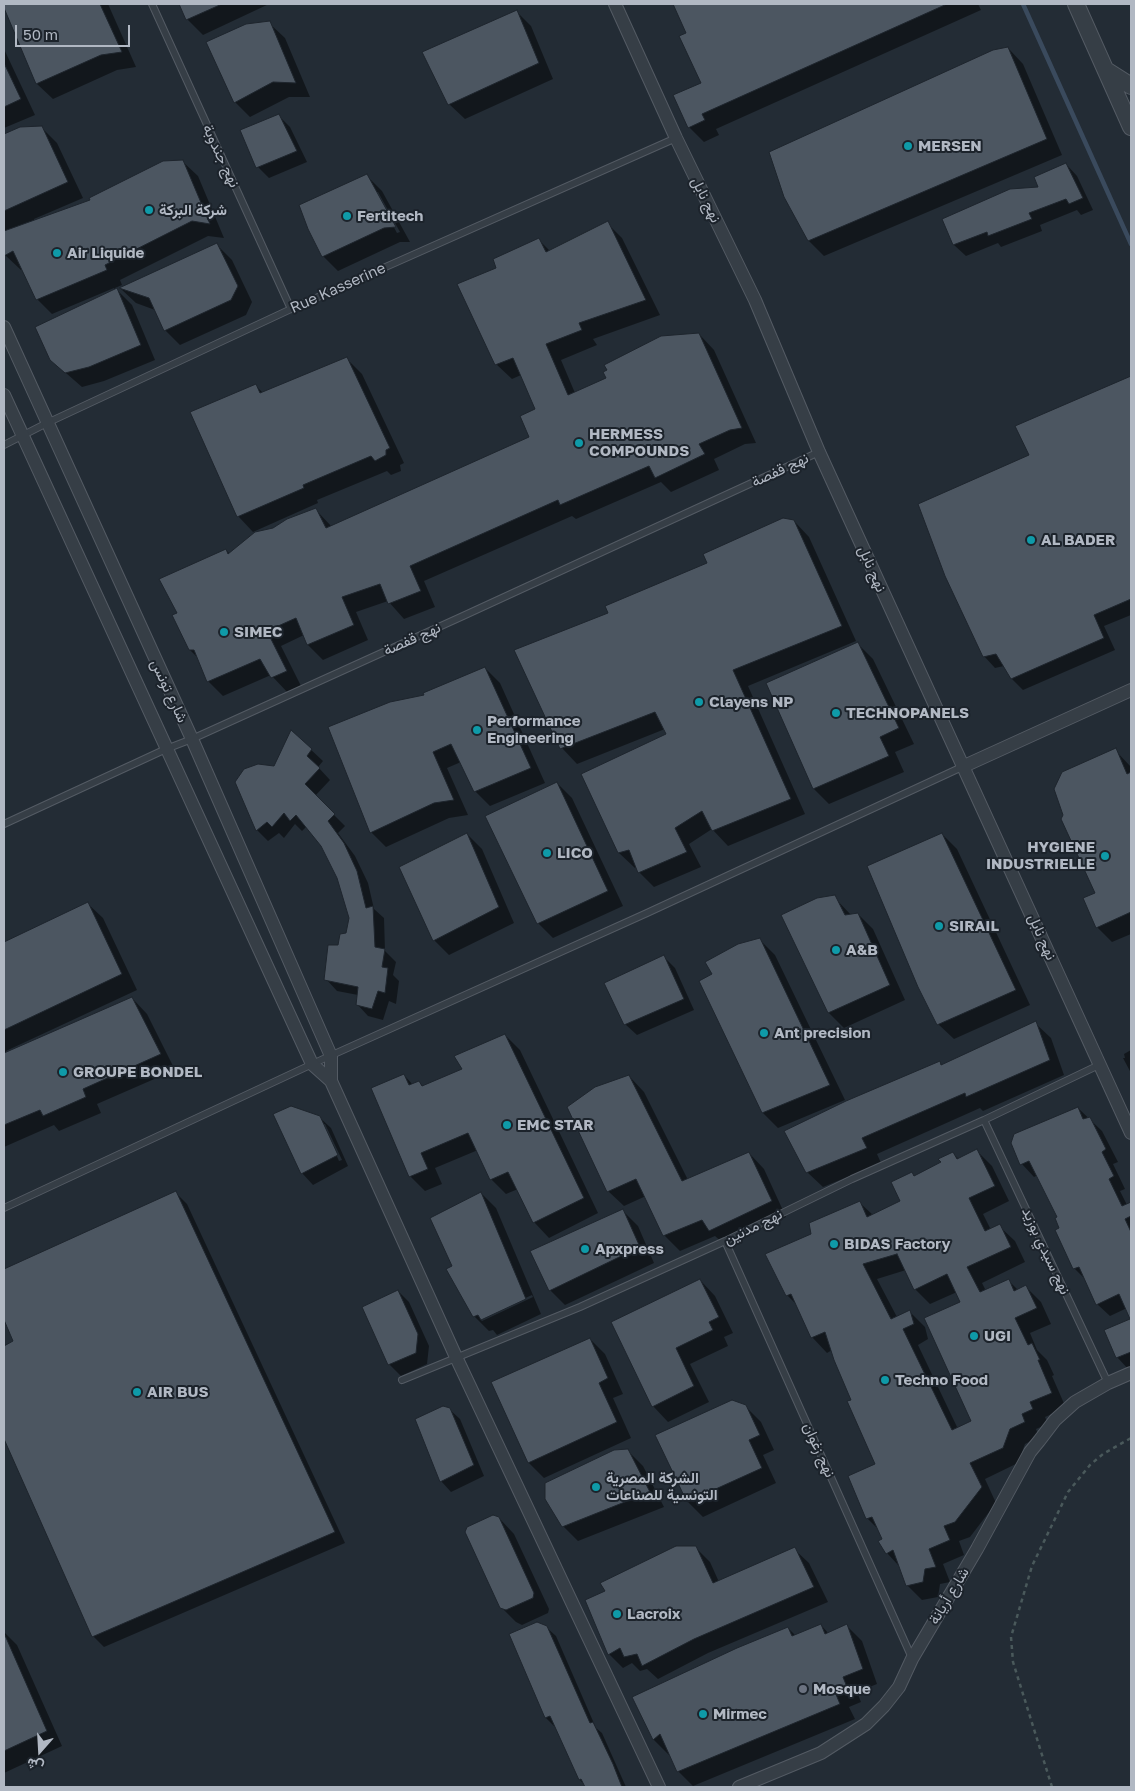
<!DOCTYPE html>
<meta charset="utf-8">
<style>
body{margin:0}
#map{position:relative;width:1135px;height:1791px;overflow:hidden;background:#232c35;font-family:"Golos Text",Vazirmatn,sans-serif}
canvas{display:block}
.frame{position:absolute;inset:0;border:5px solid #b1b8c3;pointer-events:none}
.north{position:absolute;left:15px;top:1726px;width:50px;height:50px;-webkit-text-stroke:4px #1c232b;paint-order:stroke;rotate:199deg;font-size:14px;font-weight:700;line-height:20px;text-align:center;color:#b1b8c3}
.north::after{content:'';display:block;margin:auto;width:18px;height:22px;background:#b1b8c3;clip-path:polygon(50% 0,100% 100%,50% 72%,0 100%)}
.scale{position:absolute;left:15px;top:25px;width:115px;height:22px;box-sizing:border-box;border:2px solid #b1b8c3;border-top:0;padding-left:6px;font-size:15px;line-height:18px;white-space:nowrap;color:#b1b8c3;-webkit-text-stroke:4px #1c232b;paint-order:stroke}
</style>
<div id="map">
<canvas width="1135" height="1791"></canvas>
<div class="frame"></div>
<div class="north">ش</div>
<div class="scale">50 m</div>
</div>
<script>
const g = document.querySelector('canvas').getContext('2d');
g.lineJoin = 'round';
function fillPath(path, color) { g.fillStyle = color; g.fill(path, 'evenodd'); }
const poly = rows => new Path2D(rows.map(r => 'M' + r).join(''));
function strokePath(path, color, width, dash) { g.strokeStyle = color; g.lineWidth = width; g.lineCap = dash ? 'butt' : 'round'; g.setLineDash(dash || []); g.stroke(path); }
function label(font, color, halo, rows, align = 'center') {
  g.font = font + ' "Golos Text",Vazirmatn,sans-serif'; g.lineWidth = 4; g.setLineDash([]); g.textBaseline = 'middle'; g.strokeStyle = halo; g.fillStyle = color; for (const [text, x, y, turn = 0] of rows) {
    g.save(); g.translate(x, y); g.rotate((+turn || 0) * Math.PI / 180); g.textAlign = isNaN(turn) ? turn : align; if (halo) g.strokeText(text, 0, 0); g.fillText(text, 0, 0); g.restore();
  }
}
fillPath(poly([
 [4,4,108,4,136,67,117,70,53,99,37,84],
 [180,4,269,4,203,35,187,19],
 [674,4,978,4,981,10,716,129,719,135,704,142,689,127,703,83,688,34],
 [516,11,531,26,553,79,465,119,449,104],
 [269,23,285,38,310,97,289,97,250,117,235,102],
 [1008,48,1023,64,1062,155,824,256,809,241],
 [4,49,35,115,4,128],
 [279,116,290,127,307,162,269,178,258,167],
 [20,128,42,128,57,143,83,198,34,219,34,221,92,201,182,161,198,176,224,238,208,236,120,280,122,285,115,288,132,305,155,360,104,381,82,387,51,360,115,290,114,288,52,314,37,299,23,269,21,270,5,255,4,252,4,135],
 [1066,164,1077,176,1093,210,1081,215,1077,210,1040,225,1042,231,1001,247,998,243,966,256,954,245,944,219,1040,188],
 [367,176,382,191,410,242,400,242,338,271,323,256],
 [375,192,378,192,400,232,397,233],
 [607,223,622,238,660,315,593,339,597,345,561,360,575,393,699,334,714,350,756,443,745,444,714,459,719,470,671,492,661,482,576,519,572,516,424,581,435,607,404,619,388,601,356,612,368,640,323,660,308,645,304,635,281,646,301,686,288,693,271,675,223,696,208,681,200,660,190,650,179,614,226,550,230,554,273,530,316,510,332,527,531,437,537,410,521,375,512,379,496,364,498,269,539,240,550,251],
 [217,245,232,260,252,302,246,315,180,345,165,330,155,310,136,303,121,289],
 [347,359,362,374,404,463,400,465,401,471,391,475,387,471,317,500,318,503,253,532,238,516,255,385,263,393],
 [1131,377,1131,615,1104,626,1115,650,1023,690,1012,679,1004,666,995,668,984,656,1030,455,1017,427],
 [794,521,809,537,856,641,748,686,805,814,728,846,712,829,689,844,701,867,654,887,639,872,637,867,635,868,619,853,582,774,668,735,665,729,577,764,562,748,610,613],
 [858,644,873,659,914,744,895,752,904,772,829,804,814,789,767,683],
 [485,668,500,683,545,783,490,806,475,791,461,762,447,768,468,815,449,818,386,847,371,832,426,696],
 [292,732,323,761,318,767,330,780,315,796,345,826,338,833,355,856,368,883,374,909,384,918,385,951,396,962,393,975,399,981,396,1004,389,1001,383,1020,368,1016,357,1004,358,995,337,991,326,979,340,946,347,934,350,918,339,877,323,845,307,826,302,831,295,824,284,838,279,833,268,841,257,830,236,782,274,767],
 [1115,750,1131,767,1131,934,1112,942,1097,927,1097,894],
 [557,783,572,798,623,906,553,938,538,923],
 [467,834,482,849,514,923,449,955,434,940],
 [942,834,957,849,1030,1005,954,1039,938,1024],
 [834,897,851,915,858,914,873,929,905,1000,844,1028,829,1013,782,916],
 [87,903,103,918,137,990,6,1051,7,1053,132,998,147,1014,175,1070,97,1104,101,1113,59,1131,54,1125,4,1147,4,943],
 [760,940,775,955,845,1100,778,1128,763,1113,700,981,713,975],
 [664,957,675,968,694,1010,637,1035,625,1024],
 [1035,1023,1051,1038,1064,1075,983,1111,980,1108,877,1154,881,1163,823,1187,807,1172,939,1063,942,1065],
 [505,1035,520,1050,598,1213,549,1238,534,1222,518,1189,506,1194,491,1179,478,1150,435,1168,442,1184,425,1191,410,1176,404,1075,413,1085,419,1082,424,1087,464,1070],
 [1131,1050,1131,1073,1123,1058,1125,1058,1124,1054],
 [629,1076,644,1092,688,1180,749,1153,764,1169,786,1217,725,1245,715,1236,680,1251,665,1236,646,1196,624,1206,608,1191],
 [1078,1108,1102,1131,1118,1162,1113,1164,1125,1189,1120,1191,1127,1205,1131,1203,1131,1319,1127,1308,1110,1316,1097,1304,1086,1280,1074,1268,1058,1218,1038,1175,1034,1177,1022,1164,1013,1143],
 [319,1117,331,1128,348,1166,313,1185,302,1173],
 [323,1124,325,1124,342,1160,339,1161],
 [977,1151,992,1166,1009,1201,983,1214,991,1230,999,1226,1015,1241,1025,1262,982,1283,986,1291,1009,1281,1018,1290,1026,1287,1041,1302,1051,1324,1030,1333,1037,1350,1047,1360,1054,1375,1052,1376,1066,1408,1045,1417,1048,1424,1036,1429,1039,1437,1025,1444,1018,1463,985,1479,996,1503,970,1537,959,1541,964,1555,943,1564,950,1582,940,1584,938,1597,922,1600,907,1585,899,1566,887,1553,884,1539,880,1531,867,1518,876,1464,832,1350,827,1353,812,1337,798,1306,787,1295,813,1234,860,1203,873,1215,902,1201,912,1173,915,1177,943,1163,953,1154,959,1159],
 [906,1270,915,1289,930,1304,957,1292,962,1303,972,1422,958,1429,918,1345,928,1339,925,1327,910,1312,897,1317,877,1279],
 [175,1192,187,1204,345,1543,104,1647,93,1636,4,1436,4,1347,15,1342,4,1316,4,1271],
 [481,1193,496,1208,541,1314,497,1335,493,1330,489,1331,474,1316,454,1266],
 [532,1295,533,1297,482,1321,480,1319],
 [623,1211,638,1226,654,1263,565,1305,550,1290],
 [700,1280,715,1296,733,1333,724,1337,728,1346,690,1364,709,1402,668,1422,653,1406],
 [398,1291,409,1302,429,1346,427,1364,401,1376,389,1364],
 [1131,1320,1131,1369,1129,1370,1117,1357,1105,1331],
 [590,1339,605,1354,623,1394,613,1398,631,1438,544,1478,529,1463,493,1382],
 [745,1406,761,1422,774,1450,763,1455,776,1483,703,1517,688,1502],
 [449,1409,460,1419,484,1476,451,1492,441,1481,436,1472,437,1471],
 [628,1451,643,1466,664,1507,578,1541,563,1526],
 [499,1518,514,1534,549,1609,548,1613,522,1625,516,1622,501,1607],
 [695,1547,710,1562,719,1582,794,1549,809,1563,828,1602,708,1653,658,1679,647,1669,640,1671,632,1663,623,1668,609,1654],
 [821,1625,829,1634,847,1626,862,1641,877,1684,857,1692,861,1702,849,1707,855,1719,693,1786,678,1771,670,1754,669,1755,654,1740,634,1698,788,1628,796,1636],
 [546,1627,556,1636,596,1728,602,1733,626,1787,586,1787,580,1780,555,1727,546,1718,511,1634],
 [4,1632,17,1645,62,1746,4,1773]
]), '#0007');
strokePath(poly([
 [1023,4,1131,244]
]), '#3a4a5d', 4.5);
const building = poly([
 [4,4,100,4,122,52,101,55,36,84,4,8,4,4],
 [179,4,222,4,186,20,179,4],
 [673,4,947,4,702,114,705,120,688,128,673,95,701,83,679,36,686,33,673,4],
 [517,10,539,63,448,105,422,52,517,10],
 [270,21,296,83,273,82,234,103,206,42,246,24,270,21],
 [1008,47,1047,139,808,241,784,197,769,152,993,50,1008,47],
 [4,63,21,99,4,107,4,63],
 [279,114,297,151,256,168,240,130,279,114],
 [42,126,68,182,4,211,4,134,20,127,42,126],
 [183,160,210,224,192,221,105,265,107,270,36,300,13,251,4,256,4,231,90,200,89,198,163,161,183,160],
 [1066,163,1083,198,1069,204,1066,199,1029,213,1032,219,988,236,987,232,953,245,942,219,1010,189,1038,187,1034,177,1066,163],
 [367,174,396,227,384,228,322,257,308,229,299,205,367,174],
 [608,221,646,300,579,323,582,330,546,344,568,395,606,378,603,372,607,370,604,365,661,336,699,333,742,428,730,430,699,444,705,454,655,478,649,466,560,505,558,500,410,566,421,591,388,604,380,584,342,597,354,625,307,645,296,618,267,631,287,671,271,678,260,659,207,682,194,650,189,650,172,615,177,613,159,579,226,549,228,554,255,532,273,528,287,519,316,508,326,528,529,437,520,416,535,409,513,358,495,365,457,284,496,268,493,259,539,238,546,252,608,221],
 [217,243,238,286,231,300,164,331,149,298,119,288,217,243],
 [117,288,141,345,89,367,65,373,50,360,35,327,117,288],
 [347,357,390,448,386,450,386,455,375,461,371,456,303,485,304,488,237,517,190,412,256,384,260,393,347,357],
 [1131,376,1131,599,1094,615,1104,638,1011,679,996,654,983,657,945,576,918,504,1029,455,1015,426,1131,376],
 [783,518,794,520,842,626,733,670,791,799,712,831,702,811,675,828,687,852,638,873,629,850,618,853,581,774,666,734,655,712,560,749,514,650,608,613,605,606,707,563,703,554,783,518],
 [858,642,899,728,880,737,889,756,813,789,766,683,858,642],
 [485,667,531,768,474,792,451,744,433,752,454,800,434,803,370,833,328,727,390,702,424,695,423,693,485,667],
 [291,730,312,749,307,756,320,768,305,784,335,814,328,821,344,843,357,871,366,908,373,906,375,947,385,949,382,967,388,968,385,993,378,991,372,1009,356,1005,358,987,324,980,328,945,338,945,340,934,346,933,349,918,337,878,321,846,296,815,290,821,284,813,272,827,267,822,256,831,235,782,244,769,258,764,274,766,291,730],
 [1116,748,1127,774,1131,772,1131,912,1096,928,1083,898,1095,893,1061,819,1063,815,1054,789,1062,772,1116,748],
 [557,782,608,891,537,924,485,816,557,782],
 [467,833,499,907,433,941,399,867,467,833],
 [942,833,1016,990,937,1025,918,987,867,866,942,833],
 [835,895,845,915,858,913,890,985,828,1013,781,915,817,898,835,895],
 [88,902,122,974,4,1030,4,942,88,902],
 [760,938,830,1085,762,1113,699,981,712,974,705,962,738,944,760,938],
 [664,955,684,999,624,1025,604,983,664,955],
 [132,997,161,1054,83,1089,86,1097,43,1116,40,1110,4,1125,4,1053,132,997],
 [1036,1021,1050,1060,966,1097,965,1093,862,1138,867,1148,806,1173,784,1131,846,1101,940,1061,941,1065,1036,1021],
 [505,1034,584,1198,533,1223,508,1172,490,1180,468,1133,421,1153,428,1169,409,1177,371,1088,404,1074,409,1085,419,1081,422,1086,462,1069,454,1056,505,1034],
 [629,1075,682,1181,749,1152,772,1201,709,1231,702,1220,663,1236,636,1179,607,1192,567,1107,595,1087,629,1075],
 [291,1106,320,1116,338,1155,301,1174,273,1114,291,1106],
 [1078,1107,1083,1119,1090,1117,1106,1149,1102,1152,1114,1176,1109,1179,1122,1206,1131,1202,1131,1216,1125,1219,1131,1232,1131,1352,1116,1358,1104,1330,1130,1319,1119,1294,1096,1305,1079,1267,1073,1269,1055,1230,1059,1228,1055,1218,1057,1217,1029,1161,1020,1165,1011,1143,1014,1134,1078,1107],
 [977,1149,995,1186,969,1198,985,1231,1000,1224,1011,1247,967,1267,980,1292,1009,1279,1014,1291,1026,1285,1037,1308,1015,1318,1028,1345,1032,1343,1040,1360,1038,1360,1052,1393,1030,1402,1033,1409,1022,1414,1025,1422,1010,1429,1003,1448,970,1463,982,1487,955,1522,944,1526,950,1540,929,1549,936,1567,925,1569,923,1582,906,1586,893,1550,886,1554,878,1541,882,1539,872,1517,866,1519,848,1476,875,1464,847,1401,851,1400,834,1360,825,1332,811,1338,791,1294,786,1296,765,1254,811,1234,809,1223,860,1201,867,1217,900,1201,891,1182,912,1172,914,1176,941,1162,938,1159,953,1152,957,1159,977,1149],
 [897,1254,914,1290,947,1274,960,1302,924,1318,971,1421,952,1430,903,1329,914,1324,910,1310,891,1319,863,1264,897,1254],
 [176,1191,335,1532,92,1637,4,1439,4,1346,13,1341,4,1320,4,1269,176,1191],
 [481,1192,526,1299,481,1320,478,1315,473,1317,446,1269,452,1266,430,1218,481,1192],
 [623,1209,640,1247,549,1291,530,1251,623,1209],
 [700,1279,719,1317,709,1322,713,1330,676,1348,694,1386,652,1407,611,1322,700,1279],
 [398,1290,418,1334,416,1353,388,1365,362,1307,398,1290],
 [590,1338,608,1378,599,1383,617,1422,528,1463,491,1382,590,1338],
 [732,1400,746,1405,760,1435,749,1440,762,1468,687,1502,655,1435,732,1400],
 [443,1406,450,1408,474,1465,440,1482,415,1419,443,1406],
 [628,1449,650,1492,562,1527,545,1499,545,1483,614,1450,628,1449],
 [493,1515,499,1517,534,1593,533,1598,506,1610,500,1608,465,1532,467,1527,493,1515],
 [676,1546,696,1546,713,1583,795,1547,814,1587,694,1639,642,1666,637,1654,624,1657,620,1648,608,1655,585,1600,605,1591,600,1583,676,1546],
 [537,1622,547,1626,590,1723,593,1722,613,1764,622,1787,585,1787,581,1779,579,1780,550,1716,545,1718,509,1634,537,1622],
 [821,1624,825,1634,847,1624,863,1669,843,1677,847,1687,835,1692,840,1704,677,1772,660,1734,653,1740,632,1697,737,1648,788,1627,792,1636,821,1624],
 [4,1633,47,1731,4,1751,4,1633]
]);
fillPath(building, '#4c5661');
strokePath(building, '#1e252d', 1);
const service = poly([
 [152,4,291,309],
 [4,445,47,423,291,309,676,138],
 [4,824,166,749,192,739,463,616,819,452],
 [984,1120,1108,1383],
 [4,1208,321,1060,647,913,962,767],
 [725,1241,912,1658],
 [402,1380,580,1307,725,1241,852,1179,984,1120,1099,1065]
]);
const minor = poly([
 [615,4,676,138,755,300,819,452,1131,1133],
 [4,327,192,739,331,1056,331,1081],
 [4,395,312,1064,331,1081,456,1357,659,1787],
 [962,767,1131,690],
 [739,1787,821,1753,866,1724,884,1706,899,1687,912,1659,977,1549,1030,1452,1039,1441,1055,1420,1075,1402,1108,1383,1131,1373]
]);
const tertiary = poly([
 [1076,4,1131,127],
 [1106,70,1131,86]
]);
strokePath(service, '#545b64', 8);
strokePath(minor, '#545b64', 14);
strokePath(tertiary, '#545b64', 18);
strokePath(poly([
 [1052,1787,1013,1662,1011,1637,1032,1566,1068,1492,1090,1465,1103,1454,1131,1438]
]), '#4a595b', 2.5, [4, 4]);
strokePath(service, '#363e46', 6);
strokePath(minor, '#363e46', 12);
strokePath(tertiary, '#363e46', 16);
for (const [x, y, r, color] of [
 [908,146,5,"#0f9aa8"],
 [149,210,5,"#0f9aa8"],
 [347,216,5,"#0f9aa8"],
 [57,253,5,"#0f9aa8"],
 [579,443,5,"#0f9aa8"],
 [1031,540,5,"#0f9aa8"],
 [224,632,5,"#0f9aa8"],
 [699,702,5,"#0f9aa8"],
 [836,713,5,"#0f9aa8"],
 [477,730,5,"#0f9aa8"],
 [547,853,5,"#0f9aa8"],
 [1105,856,5,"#0f9aa8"],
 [939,926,5,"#0f9aa8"],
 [836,950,5,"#0f9aa8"],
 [764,1033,5,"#0f9aa8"],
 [63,1072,5,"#0f9aa8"],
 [507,1125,5,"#0f9aa8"],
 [834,1244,5,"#0f9aa8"],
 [585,1249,5,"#0f9aa8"],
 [974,1336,5,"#0f9aa8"],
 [885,1380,5,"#0f9aa8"],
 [137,1392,5,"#0f9aa8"],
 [596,1487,5,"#0f9aa8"],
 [617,1614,5,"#0f9aa8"],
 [803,1689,5,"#6b7280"],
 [703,1714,5,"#0f9aa8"]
]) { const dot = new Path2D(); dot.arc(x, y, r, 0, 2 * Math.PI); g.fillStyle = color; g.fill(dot); strokePath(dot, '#1c232b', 2); }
label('bold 15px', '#b1b8c3', '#1c232b', [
 ["MERSEN",918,146],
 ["شركة البركة",159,210],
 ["Fertitech",357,216],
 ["Air Liquide",67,253],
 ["HERMESS",589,434],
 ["COMPOUNDS",589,451],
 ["AL BADER",1041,540],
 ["SIMEC",234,632],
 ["Clayens NP",709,702],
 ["TECHNOPANELS",846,713],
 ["Performance",487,721],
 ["Engineering",487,738],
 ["HYGIENE",1095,847,"right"],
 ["INDUSTRIELLE",1095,864,"right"],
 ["LICO",557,853],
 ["SIRAIL",949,926],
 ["A&B",846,950],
 ["Ant precision",774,1033],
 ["GROUPE BONDEL",73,1072],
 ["EMC STAR",517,1125],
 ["BIDAS Factory",844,1244],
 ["Apxpress",595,1249],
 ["UGI",984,1336],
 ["Techno Food",895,1380],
 ["AIR BUS",147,1392],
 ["الشركة المصرية",606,1478],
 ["التونسية للصناعات",606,1495],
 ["Lacroix",627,1614],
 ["Mosque",813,1689],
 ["Mirmec",713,1714]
], 'left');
label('15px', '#b1b8c3', '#1c232b', [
 ["نهج جندوبة",221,156,65],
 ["نهج نابل",706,200,64],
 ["Rue Kasserine",338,288,-24],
 ["نهج قفصة",780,470,-25],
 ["نهج نابل",872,569,66],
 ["نهج قفصة",412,639,-24],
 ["شارع تونس",169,691,65],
 ["نهج نابل",1042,937,66],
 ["نهج مدنين",753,1227,-26],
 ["نهج سيدي بوزيد",1046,1251,65],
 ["نهج زغوان",819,1450,66],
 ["شارع أريانة",949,1596,-59]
]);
</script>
